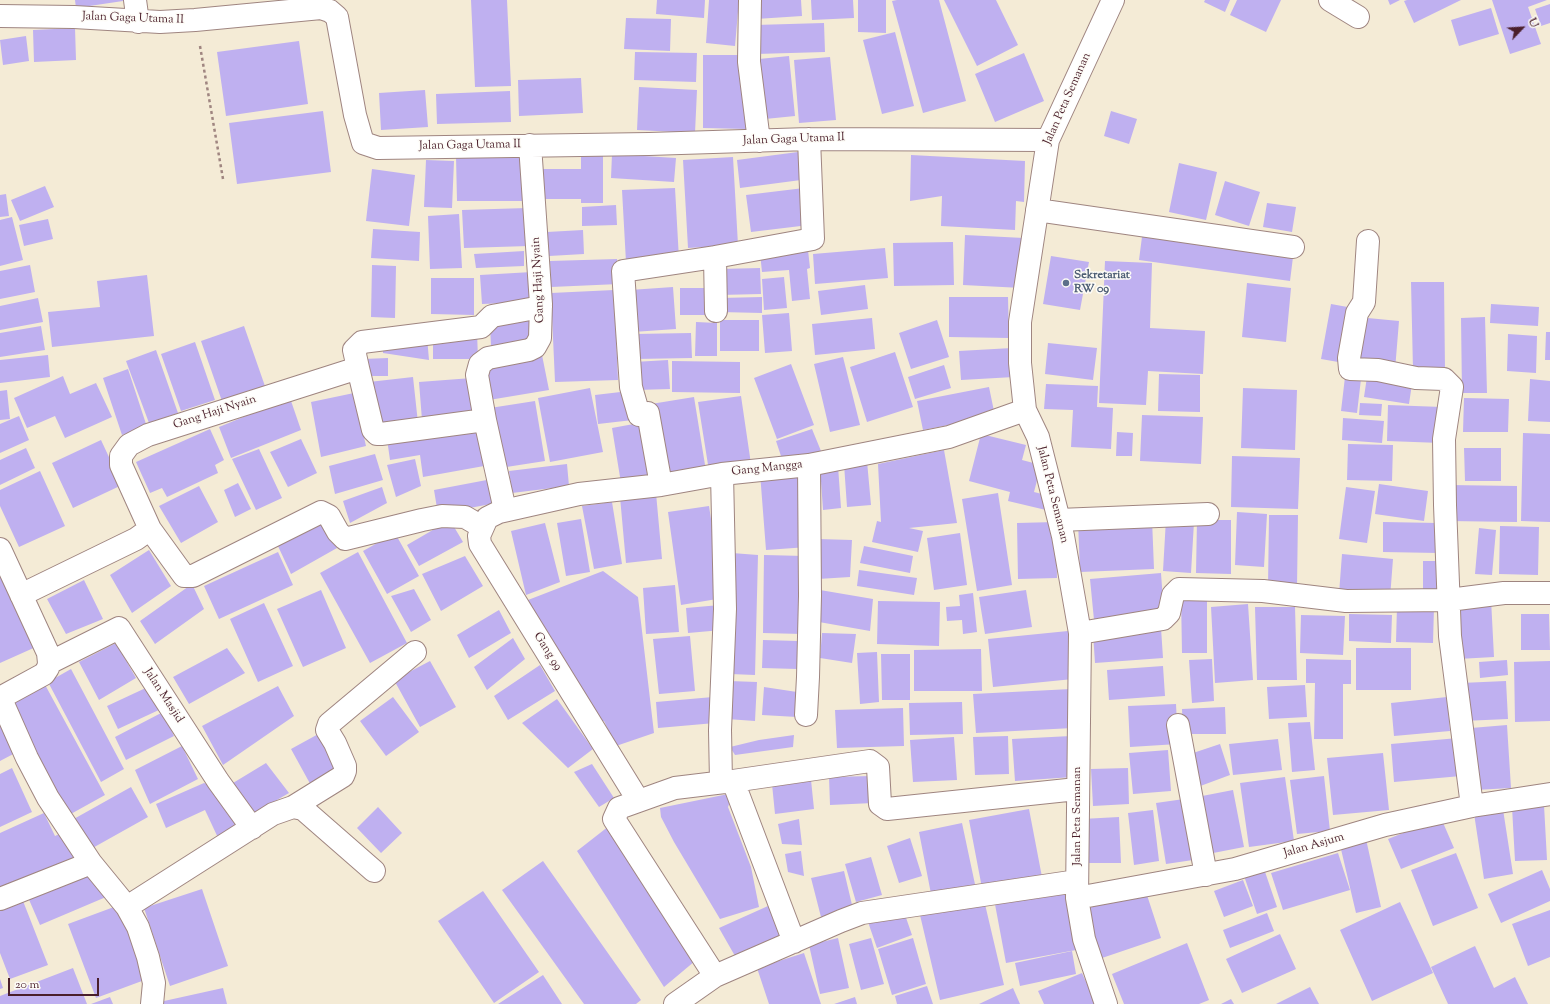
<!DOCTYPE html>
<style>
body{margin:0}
#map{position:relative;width:1550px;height:1004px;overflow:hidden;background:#f4ebd6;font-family:"Sorts Mill Goudy",serif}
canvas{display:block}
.north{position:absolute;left:1502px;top:8px;width:40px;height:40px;-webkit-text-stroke:3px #fdfcf7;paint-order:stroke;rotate:65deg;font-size:11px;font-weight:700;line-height:16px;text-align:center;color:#4a1f2b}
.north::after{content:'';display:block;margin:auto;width:14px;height:18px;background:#4a1f2b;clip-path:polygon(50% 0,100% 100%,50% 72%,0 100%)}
.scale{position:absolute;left:8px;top:978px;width:91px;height:18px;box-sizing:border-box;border:2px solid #4a1f2b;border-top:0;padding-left:5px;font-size:12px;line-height:14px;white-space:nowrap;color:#4a1f2b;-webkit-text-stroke:3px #fdfcf7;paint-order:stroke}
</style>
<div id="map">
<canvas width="1550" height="1004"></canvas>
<div class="north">U</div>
<div class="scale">20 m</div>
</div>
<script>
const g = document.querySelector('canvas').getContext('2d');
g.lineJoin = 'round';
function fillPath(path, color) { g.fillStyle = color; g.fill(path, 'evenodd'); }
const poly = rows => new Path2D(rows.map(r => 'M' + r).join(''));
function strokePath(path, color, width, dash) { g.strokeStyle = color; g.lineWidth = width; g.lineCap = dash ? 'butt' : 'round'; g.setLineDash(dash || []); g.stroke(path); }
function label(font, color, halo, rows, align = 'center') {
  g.font = font + ' "Sorts Mill Goudy",serif'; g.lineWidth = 3; g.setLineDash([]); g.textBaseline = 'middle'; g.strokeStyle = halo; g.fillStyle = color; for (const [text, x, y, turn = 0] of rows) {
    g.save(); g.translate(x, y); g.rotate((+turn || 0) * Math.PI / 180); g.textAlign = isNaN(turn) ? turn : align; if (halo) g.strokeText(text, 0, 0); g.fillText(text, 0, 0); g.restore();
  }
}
fillPath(poly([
 [75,0,123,0,123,1,76,8],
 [471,0,507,0,511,86,475,87],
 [657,0,705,0,704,18,656,14],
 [709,0,739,0,735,46,706,43],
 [756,0,801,0,802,16,756,19],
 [811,0,853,0,854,18,812,20],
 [858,0,886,0,886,33,858,32],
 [897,0,939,0,966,101,923,113,892,1],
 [944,0,996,0,1018,45,977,66],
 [1205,0,1230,0,1225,12,1204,2],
 [1237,0,1281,0,1266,32,1230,15],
 [1388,0,1400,0,1390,5],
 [1407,0,1461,0,1414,23,1404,1],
 [1492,0,1547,0,1528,7,1541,44,1510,54],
 [1550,4,1550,23,1541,26,1535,9],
 [1491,8,1499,34,1459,46,1451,20],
 [626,18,671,19,670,51,624,49],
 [824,23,825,52,756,54,755,25],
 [75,28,76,60,34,62,33,30],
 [895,32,914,106,882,114,863,40],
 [26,36,29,61,3,65,0,40],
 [299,41,308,104,226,116,217,52],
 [635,52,697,53,696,82,634,80],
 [1024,53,1044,101,995,122,975,74],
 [703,55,747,55,747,129,703,128],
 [789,56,795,116,765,119,759,59],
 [830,57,836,120,799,123,794,60],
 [581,78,583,113,519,116,518,80],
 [639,87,697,90,695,133,637,130],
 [425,90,428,127,381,130,379,93],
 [510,91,511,122,437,124,436,94],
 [323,111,331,172,237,184,229,123],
 [1111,111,1137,119,1129,144,1104,136],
 [798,152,801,180,740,188,737,160],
 [581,154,603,155,603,203,581,203,581,199,538,199,539,169,581,169],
 [612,154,676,158,674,182,611,178],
 [911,155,1025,161,1024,202,1016,201,1015,230,941,226,942,196,910,201],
 [456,156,527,156,527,201,457,201],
 [733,157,738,245,688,248,683,160],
 [426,160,454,161,452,208,424,207],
 [1179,163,1217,172,1206,220,1169,212],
 [372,169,415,175,409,226,366,221],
 [1225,181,1260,192,1249,226,1215,215],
 [45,186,54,207,20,221,11,200],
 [675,188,679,259,626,262,622,190],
 [804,188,809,225,751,232,746,195],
 [6,194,9,216,0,217,0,195],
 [1267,203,1296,207,1292,232,1263,227],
 [616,205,617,225,582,226,582,207],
 [527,208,529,246,464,248,462,210],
 [459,214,462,268,430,269,428,216],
 [12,217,23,260,0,266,0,220],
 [48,219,53,239,24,246,19,225],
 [373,229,420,232,419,261,371,258],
 [1143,229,1294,249,1290,281,1139,260],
 [583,230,584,254,549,256,547,232],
 [965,235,1024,238,1022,288,963,285],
 [953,242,954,285,894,286,893,243],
 [885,248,888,278,815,284,813,254],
 [808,250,810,268,807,269,810,299,792,301,789,270,762,272,760,253],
 [524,251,524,266,476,268,474,254],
 [1051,256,1089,262,1080,310,1043,304],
 [617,259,619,284,551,287,550,261],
 [1105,261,1152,263,1150,328,1205,331,1203,374,1148,371,1146,405,1099,403],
 [30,265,35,292,0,299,0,271],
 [372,265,396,266,395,318,371,317],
 [760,268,761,294,720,295,719,269],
 [532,272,534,302,482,304,480,275],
 [147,275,154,336,52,347,48,312,100,307,97,281],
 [784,277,787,308,764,310,762,279],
 [431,278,474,278,474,315,431,314],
 [1411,282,1444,282,1445,370,1413,370],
 [1247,283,1291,288,1286,342,1242,337],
 [865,285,868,309,821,315,818,291],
 [673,287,676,329,633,332,630,290],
 [680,288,708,288,708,315,680,315],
 [614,290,618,380,555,382,551,293],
 [762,297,762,313,720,312,720,298],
 [949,297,1008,297,1009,338,949,337],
 [38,298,43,322,0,330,0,306],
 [1331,304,1353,308,1344,363,1321,359],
 [1491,304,1539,307,1538,326,1490,323],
 [789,313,792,351,765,353,762,315],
 [534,315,532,343,491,346,490,325],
 [1357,317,1399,321,1395,370,1353,367],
 [1485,317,1487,393,1462,393,1461,318],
 [872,318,875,349,815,355,812,324],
 [720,320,759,320,759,351,720,351],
 [937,320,949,357,911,369,899,333],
 [696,322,717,323,717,356,695,356],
 [41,326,45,350,0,357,0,333],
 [244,326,266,389,223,404,201,341],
 [477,332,478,359,433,359,433,337],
 [1546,332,1550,332,1550,360,1545,360],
 [691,333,692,358,635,359,634,334],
 [1508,334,1537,336,1536,373,1507,371],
 [427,337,429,360,383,353,383,343],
 [195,342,215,400,181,411,161,354],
 [1048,343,1097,348,1093,380,1045,374],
 [1012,348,1014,377,961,380,959,351],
 [156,350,178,413,149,423,126,361],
 [895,352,913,407,867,422,850,367],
 [48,355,50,377,0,383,0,360],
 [542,355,549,390,489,400,485,366],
 [843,357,860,425,830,432,814,364],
 [388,358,388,376,364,376,363,359],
 [668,360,670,389,636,390,634,362],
 [672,361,740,362,740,393,672,392],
 [791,364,814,425,777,439,754,378],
 [944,365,951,388,915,399,908,377],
 [128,369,147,427,122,435,103,378],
 [1368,370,1413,377,1409,404,1364,397],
 [1159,374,1200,375,1200,412,1158,411],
 [63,376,70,394,96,383,112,417,65,438,55,416,27,428,14,398],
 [413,377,418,423,375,429,369,382],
 [1345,377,1361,379,1357,413,1341,411],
 [472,378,475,417,422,420,419,382],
 [1530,379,1550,381,1550,422,1528,421],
 [1046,384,1098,386,1097,407,1113,408,1111,449,1071,447,1073,410,1044,409],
 [989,387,995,416,923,430,917,401],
 [590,388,603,452,550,462,538,398],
 [1243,388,1297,390,1295,450,1241,448],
 [7,390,10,419,0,420,0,391],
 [629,391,633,420,598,424,595,395],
 [354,393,366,446,321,457,311,402],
 [741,396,751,464,709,471,698,402],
 [694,397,706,471,663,478,651,404],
 [290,398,301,430,231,458,219,427],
 [1464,398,1509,399,1508,432,1463,432],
 [535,401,545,461,500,468,490,408],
 [1360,403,1382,404,1381,416,1359,415],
 [1388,405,1442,407,1441,443,1387,441],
 [1142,415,1203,417,1201,464,1140,461],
 [19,416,29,440,0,453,0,424],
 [1343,418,1384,421,1382,443,1342,440],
 [482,423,480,445,484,466,423,477,420,455,390,460,387,439],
 [639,423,648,479,621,483,612,428],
 [210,429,224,460,215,465,218,473,167,497,162,488,150,493,136,462],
 [812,429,821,451,784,465,776,441],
 [1117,432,1133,433,1132,456,1116,456],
 [1523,433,1550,434,1550,522,1521,521],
 [981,434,1026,445,1022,460,1041,465,1034,492,1050,496,1046,510,1008,501,1010,492,969,481],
 [301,439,317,473,288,487,270,452],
 [101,440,122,485,73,508,52,463],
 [1348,444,1393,445,1392,481,1347,480],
 [26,448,35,468,0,485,0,460],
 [1464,448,1501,448,1501,481,1465,481],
 [259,449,282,498,256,510,232,459],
 [944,450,957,523,909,528,923,531,918,552,872,542,877,521,881,522,878,464],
 [375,454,383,480,335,494,329,466],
 [1232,456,1300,458,1298,509,1231,507],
 [415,459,421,486,396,497,387,465],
 [867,461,871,505,847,507,844,464],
 [567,464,569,486,512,493,509,471],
 [838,466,841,508,823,510,820,467],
 [802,470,808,547,766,550,760,473],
 [40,471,65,526,19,547,0,506,0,490],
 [492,479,496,503,438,514,434,490],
 [238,483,251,509,235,517,224,490],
 [1379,484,1428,491,1424,521,1375,514],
 [1449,485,1517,486,1517,522,1449,521],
 [199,486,218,522,181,543,159,506],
 [382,487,387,503,350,523,343,501],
 [1346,487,1375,491,1367,543,1339,539],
 [656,493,662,559,626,563,620,497],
 [998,493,1012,585,977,591,962,499],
 [612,502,622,564,594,569,582,506],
 [709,506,723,598,681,605,668,512],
 [1237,512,1267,514,1264,567,1235,565],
 [1269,515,1298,515,1297,587,1268,587],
 [581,519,590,572,566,576,557,523],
 [1152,519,1154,569,1080,572,1078,521],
 [1166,519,1194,522,1191,573,1163,571],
 [450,520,463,542,419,566,407,545],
 [1197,520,1231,520,1231,574,1196,573],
 [324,522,337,548,291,574,277,544],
 [1056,522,1057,578,1018,579,1017,523],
 [1383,522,1438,523,1438,553,1383,552],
 [545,523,560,582,526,595,511,531],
 [1500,526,1539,527,1538,575,1499,574],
 [1479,528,1496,530,1492,575,1475,574],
 [395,533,419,576,387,594,363,551],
 [960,533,967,585,934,590,927,538],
 [818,539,852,540,850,577,818,579],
 [864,546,913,556,910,573,860,563],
 [149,550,171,586,132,613,110,575],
 [278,552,293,585,219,619,204,586],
 [358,552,407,643,370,663,320,573],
 [732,553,758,555,755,675,730,674,736,612],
 [1342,554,1393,559,1390,598,1339,594],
 [764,555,804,556,802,634,763,633],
 [465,556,483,586,441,611,422,574],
 [1423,561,1446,561,1445,591,1423,591],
 [0,562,38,646,0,663],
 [859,570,917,578,914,595,857,586],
 [603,571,638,597,654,733,616,746,604,721,594,721,528,600],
 [1161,573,1164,615,1094,620,1090,579],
 [84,580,103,619,66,634,47,599],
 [192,584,204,609,155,644,140,621],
 [675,585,679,632,646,634,643,588],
 [414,589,431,620,411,632,391,596],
 [321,590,346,648,303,667,277,609],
 [820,590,873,599,870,631,819,622],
 [1026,590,1032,627,985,634,979,597],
 [973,593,977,632,963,634,962,620,947,621,946,607,960,606,959,595],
 [1181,596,1207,596,1207,653,1182,653],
 [1491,599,1494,657,1458,659,1455,600],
 [878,601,940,602,939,646,877,644],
 [264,603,293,666,258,682,230,619],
 [1248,604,1253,680,1215,683,1211,607],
 [720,605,722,630,688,633,686,608],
 [1397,606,1434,607,1433,643,1396,642],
 [1255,607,1295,607,1297,680,1257,680],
 [499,610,511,633,469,658,457,635],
 [1349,614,1392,615,1391,643,1349,641],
 [1521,614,1549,614,1550,650,1521,650],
 [1301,615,1345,616,1343,655,1300,653],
 [1161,628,1163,658,1095,663,1093,633],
 [1068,631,1073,679,993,687,988,639],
 [822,633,856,634,852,663,820,658],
 [690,636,695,691,659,694,653,639],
 [513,638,525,659,487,690,474,667],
 [763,640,798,641,797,669,762,668],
 [116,643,136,678,99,700,79,662],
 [227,648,245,673,189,704,173,677],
 [1356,648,1411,648,1411,690,1356,690],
 [981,649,982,691,914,691,914,650],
 [877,652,879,702,860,704,857,653],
 [881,654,910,654,910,700,882,700],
 [1212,659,1214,701,1192,703,1189,660],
 [1306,659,1351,660,1351,684,1343,684,1343,739,1314,739,1315,683,1306,683],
 [1507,660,1508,675,1480,678,1479,662],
 [430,661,456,707,420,727,394,680],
 [1550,661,1550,721,1515,722,1514,662],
 [540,665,555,691,508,720,494,696],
 [1163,666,1165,696,1109,700,1107,670],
 [71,669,124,769,101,782,48,682],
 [43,681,105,795,69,815,6,701],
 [729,681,757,682,755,721,727,719],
 [1506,681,1508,719,1463,721,1461,683],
 [1305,685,1307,717,1269,719,1267,687],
 [150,686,161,709,118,729,107,706],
 [278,686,294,716,223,765,202,726],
 [764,687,797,692,797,717,762,715],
 [1071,689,1073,728,976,733,973,694],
 [393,697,419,732,386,756,360,721],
 [713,697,715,723,658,728,656,702],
 [1447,697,1450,731,1394,736,1391,703],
 [557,699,593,749,568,768,522,723],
 [962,702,963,734,910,735,909,703],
 [1176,704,1178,744,1130,747,1128,706],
 [1225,707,1226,734,1183,734,1182,709],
 [903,708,904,746,837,748,835,710],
 [0,712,19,751,0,761],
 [163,712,174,736,126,760,115,737],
 [1310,722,1315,770,1292,772,1288,723],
 [1507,725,1511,788,1475,790,1471,728],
 [322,732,344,772,313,789,291,749],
 [794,735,793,747,735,755,730,747,759,740],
 [1008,736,1009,774,975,775,973,737],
 [1071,736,1073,777,1015,781,1012,739],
 [954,737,957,780,913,782,910,740],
 [1458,738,1461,776,1394,782,1391,744],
 [1278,739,1282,770,1233,775,1229,744],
 [1220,744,1230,775,1195,788,1184,756],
 [182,746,198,779,150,804,135,770],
 [1168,750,1171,791,1133,794,1129,753],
 [1383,753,1389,810,1333,815,1327,758],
 [266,763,289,793,251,815,233,783],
 [592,764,614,798,599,807,574,772],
 [12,768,32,812,0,827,0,774],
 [1128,768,1129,804,1093,806,1091,769],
 [872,776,873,803,830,805,829,777],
 [1324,776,1330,831,1297,834,1290,780],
 [1285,777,1294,841,1249,847,1240,783],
 [811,780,814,809,775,814,772,784],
 [204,783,214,787,217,785,239,833,220,842,205,810,166,828,156,804],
 [131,787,148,817,89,850,72,820],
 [1233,790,1244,847,1208,854,1197,797],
 [733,793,728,807,751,867,759,907,720,919,674,842,661,817,660,808],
 [1184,799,1193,860,1166,864,1156,803],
 [1502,803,1513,874,1484,879,1473,807],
 [1544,805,1547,860,1515,861,1512,807],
 [378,807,402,833,381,853,357,828],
 [1029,809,1042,877,982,888,969,820],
 [1153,810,1159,861,1134,865,1128,813],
 [44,813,55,836,68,830,82,860,0,889,0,833],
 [1119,817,1121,863,1083,863,1082,819],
 [1441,818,1454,848,1401,869,1388,839],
 [799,819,802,845,782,844,778,824],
 [962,823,976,889,932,899,919,832],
 [609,826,695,961,664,987,577,851],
 [910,838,922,876,899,883,887,846],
 [1366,839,1381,907,1356,913,1340,845],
 [801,851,804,876,788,872,785,854],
 [1338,853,1350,890,1283,910,1271,873],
 [1456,853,1478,908,1433,926,1411,870],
 [871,857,882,895,856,902,845,864],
 [543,861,641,1000,636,1004,584,1004,502,890],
 [1262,863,1277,907,1257,914,1242,870],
 [93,867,106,897,40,925,27,895],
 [1542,870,1550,889,1550,901,1501,923,1488,894],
 [844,871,853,909,821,917,811,878],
 [1243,880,1253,906,1224,917,1214,891],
 [1064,886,1076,950,1006,963,994,899],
 [202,889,228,966,170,986,144,908],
 [1145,889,1161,938,1102,958,1086,909],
 [483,891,539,972,494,1003,438,921],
 [984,900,1004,985,940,1000,920,915],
 [23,901,48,965,10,979,0,953,0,910],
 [1400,902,1433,973,1372,1001,1340,930],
 [122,904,150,978,96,998,68,924],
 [768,906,781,935,735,956,719,928],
 [903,909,912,935,877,948,868,922],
 [1550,910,1550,957,1528,966,1512,924],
 [1267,913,1274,931,1230,948,1223,930],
 [1280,934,1296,969,1242,993,1226,959],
 [838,938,849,988,820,994,809,945],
 [871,938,884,984,861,990,849,944],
 [913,938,926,984,892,995,878,949],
 [1187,943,1209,1000,1199,1004,1124,1004,1112,974],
 [1475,946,1494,988,1515,977,1528,1004,1448,1004,1431,967],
 [1072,951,1076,974,1020,986,1015,963],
 [804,953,821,1004,769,1004,757,968],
 [73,968,87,1004,0,1004,0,996],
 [1082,973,1096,1004,1044,1004,1038,991],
 [543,975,562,1004,498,1004],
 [0,979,3,988,0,989],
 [927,986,933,1004,897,1004,895,996],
 [1310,987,1319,1004,1276,1004],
 [223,988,227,1004,155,1004,155,1003],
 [1013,988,1020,1004,979,1004],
 [110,997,113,1004,91,1004],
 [855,997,857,1004,834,1004],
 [1231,999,1234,1004,1221,1004]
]), '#bfb0f0');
const minor = poly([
 [135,0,138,22],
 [750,0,749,62,759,141],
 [1330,0,1358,17],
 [0,16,74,17,160,22,195,20,321,8,330,11,337,17,355,115,363,143,378,148,649,144,809,139,1048,140],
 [1037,210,1293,247],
 [1368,241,1364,302,1357,313,1349,358,1350,369,1378,370,1416,378,1444,379,1452,387,1444,439,1445,505,1450,636,1472,806],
 [716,311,715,257,813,239,809,139],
 [358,368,354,350,362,342,481,327,492,316,541,307],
 [661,485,648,413,639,415,631,387,623,271,715,257],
 [505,510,485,420,477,375,480,364,488,358,529,350,535,347,540,338,541,304,530,145],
 [1059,520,1208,514],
 [150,529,184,576,193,576,321,512,329,516,338,532,345,539,422,520,442,516,465,517,482,527],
 [0,549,48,653,49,663,48,668,44,674,0,698],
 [21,595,136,539,150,529,121,465,121,456,129,445,148,435,358,368,373,430,377,434,381,434,485,420],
 [1080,633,1163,619,1169,613,1173,595,1179,589,1263,591,1346,601,1449,600,1504,593,1550,593],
 [49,663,119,628,218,781,252,828],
 [806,715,808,677,810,596,809,465],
 [1178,725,1206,875],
 [733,781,870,761,878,767,880,804,887,809,1077,789],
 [721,782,720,730,725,609,722,474],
 [638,800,480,544,479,536,487,518,499,512,579,494,661,485,722,474,809,465,949,437,1025,410],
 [293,807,343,776,345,771,345,766,335,743,327,730,329,724,415,652],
 [91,863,127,907,138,927,148,957,154,983,152,1004],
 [1077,898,1235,869,1385,825,1472,806,1550,794],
 [0,899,91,863,48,798,27,758,0,697],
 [127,907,273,814,293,807,303,809,374,871],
 [715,976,614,819,619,808,675,788,733,781,794,942],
 [675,1004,715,976,841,921,862,913,1077,881],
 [1106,1004,1084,939,1077,898,1080,633,1063,536,1038,437,1025,410,1020,363,1020,322,1048,140,1113,0]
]);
strokePath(minor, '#9f8580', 24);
strokePath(poly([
 [200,46,223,179]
]), '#9f8580', 2.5, [3, 3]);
strokePath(minor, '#fff', 22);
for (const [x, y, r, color] of [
 [1066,283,4,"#5c6f8a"]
]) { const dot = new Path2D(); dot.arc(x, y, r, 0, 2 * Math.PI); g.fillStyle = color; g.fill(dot); strokePath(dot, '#fdfcf7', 1.5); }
label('12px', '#4a1f2b', '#fdfcf7', [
 ["Jalan Gaga Utama II",133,19,2],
 ["Jalan Peta Semanan",1068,99,-66],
 ["Jalan Gaga Utama II",794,140,-2],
 ["Jalan Gaga Utama II",470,146,-1],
 ["Gang Haji Nyain",539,280,-93],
 ["Gang Haji Nyain",215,413,-18],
 ["Gang Mangga",767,469,-6],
 ["Jalan Peta Semanan",1052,495,76],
 ["Gang 99",547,652,58],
 ["Jalan Masjid",163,696,57],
 ["Jalan Peta Semanan",1078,816,-90],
 ["Jalan Asjum",1314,846,-16]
]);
label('bold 12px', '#4e5e75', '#fdfcf7', [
 ["Sekretariat",1074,276],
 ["RW 09",1074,290]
], 'left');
</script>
